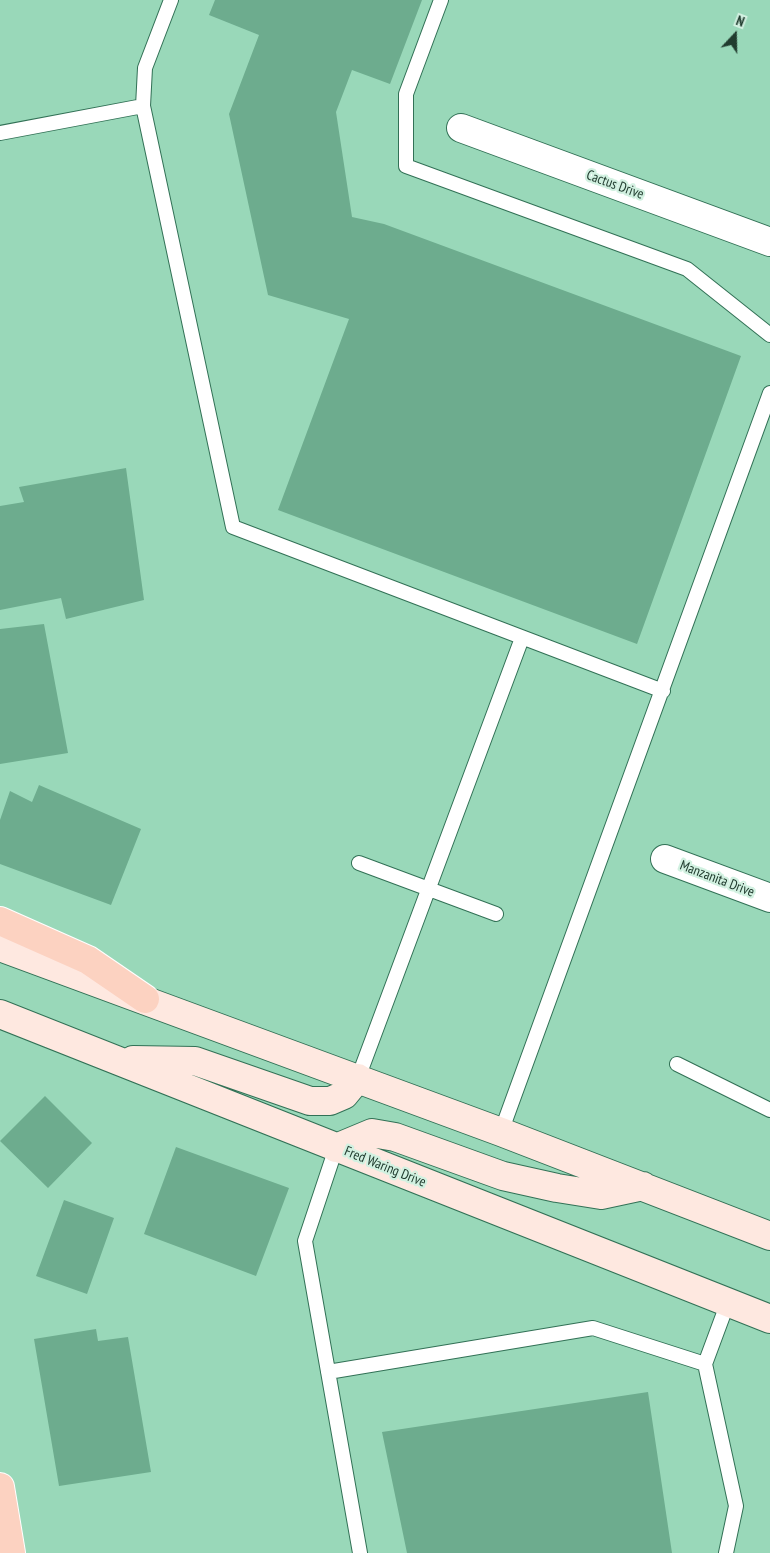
<!DOCTYPE html>
<style>
body{margin:0}
#map{position:relative;width:770px;height:1553px;overflow:hidden;background:#99d8b9;font-family:"PT Sans Narrow",sans-serif}
canvas{display:block}
.north{position:absolute;left:710px;top:10px;width:50px;height:50px;-webkit-text-stroke:4px #d2f1e1;paint-order:stroke;rotate:21deg;font-size:14px;font-weight:700;line-height:20px;text-align:center;color:#213c2f}
.north::after{content:'';display:block;margin:auto;width:18px;height:22px;background:#213c2f;clip-path:polygon(50% 0,100% 100%,50% 72%,0 100%)}
</style>
<div id="map">
<canvas width="770" height="1553"></canvas>
<div class="north">N</div>
</div>
<script>
const g = document.querySelector('canvas').getContext('2d');
g.lineJoin = 'round';
function fillPath(path, color) { g.fillStyle = color; g.fill(path, 'evenodd'); }
const poly = rows => new Path2D(rows.map(r => 'M' + r).join(''));
function strokePath(path, color, width, dash) { g.strokeStyle = color; g.lineWidth = width; g.lineCap = dash ? 'butt' : 'round'; g.setLineDash(dash || []); g.stroke(path); }
function label(font, color, halo, rows, align = 'center') {
  g.font = font + ' "PT Sans Narrow",sans-serif'; g.lineWidth = 4.5; g.setLineDash([]); g.textBaseline = 'middle'; g.strokeStyle = halo; g.fillStyle = color; for (const [text, x, y, turn = 0] of rows) {
    g.save(); g.translate(x, y); g.rotate((+turn || 0) * Math.PI / 180); g.textAlign = isNaN(turn) ? turn : align; if (halo) g.strokeText(text, 0, 0); g.fillText(text, 0, 0); g.restore();
  }
}
fillPath(poly([
 [215,0,422,0,390,84,352,70,336,112,352,217,384,224,741,356,637,644,278,510,349,319,268,295,229,114,259,35,209,15],
 [126,468,144,600,66,619,61,598,0,610,0,506,24,502,19,487],
 [44,624,68,753,0,764,0,629],
 [39,785,141,829,111,905,0,864,0,820,10,791,32,802],
 [45,1096,92,1143,48,1188,0,1141],
 [176,1147,289,1188,256,1276,144,1234],
 [64,1200,114,1218,87,1294,36,1276],
 [96,1329,98,1341,128,1337,151,1472,59,1486,34,1339],
 [648,1392,672,1553,407,1553,382,1432]
]), '#6dac8e');
const lane = poly([
 [171,0,145,68,143,106,233,527,663,691],
 [441,0,406,94,406,166,687,269,770,335],
 [0,133,143,106],
 [359,863,496,914],
 [677,1064,770,1110],
 [358,1078,522,638],
 [501,1132,770,393],
 [336,1148,305,1241,360,1553],
 [705,1364,728,1302],
 [328,1372,593,1328,705,1364,736,1506,726,1553]
]);
const street = poly([
 [461,128,770,242],
 [665,859,770,898]
]);
const secondary = poly([
 [0,947,501,1132,770,1236],
 [0,1014,770,1319],
 [133,1060,195,1061,310,1101,330,1101,344,1095,358,1078],
 [336,1148,372,1133,395,1137,503,1176,557,1188,601,1195,643,1186]
]);
const primary = poly([
 [0,921,88,960,145,999],
 [0,1487,11,1553]
]);
strokePath(lane, '#327156', 16);
strokePath(street, '#327156', 30);
strokePath(secondary, '#327156', 30);
strokePath(primary, '#fff', 30);
strokePath(lane, '#fff', 14);
strokePath(street, '#fff', 28);
strokePath(secondary, '#fee8e0', 28);
strokePath(primary, '#fcd2c1', 28);
label('14px', '#213c2f', '#d2f1e1', [
 ["Cactus Drive",615,185,20],
 ["Manzanita Drive",717,879,21],
 ["Fred Waring Drive",385,1167,22]
]);
</script>
